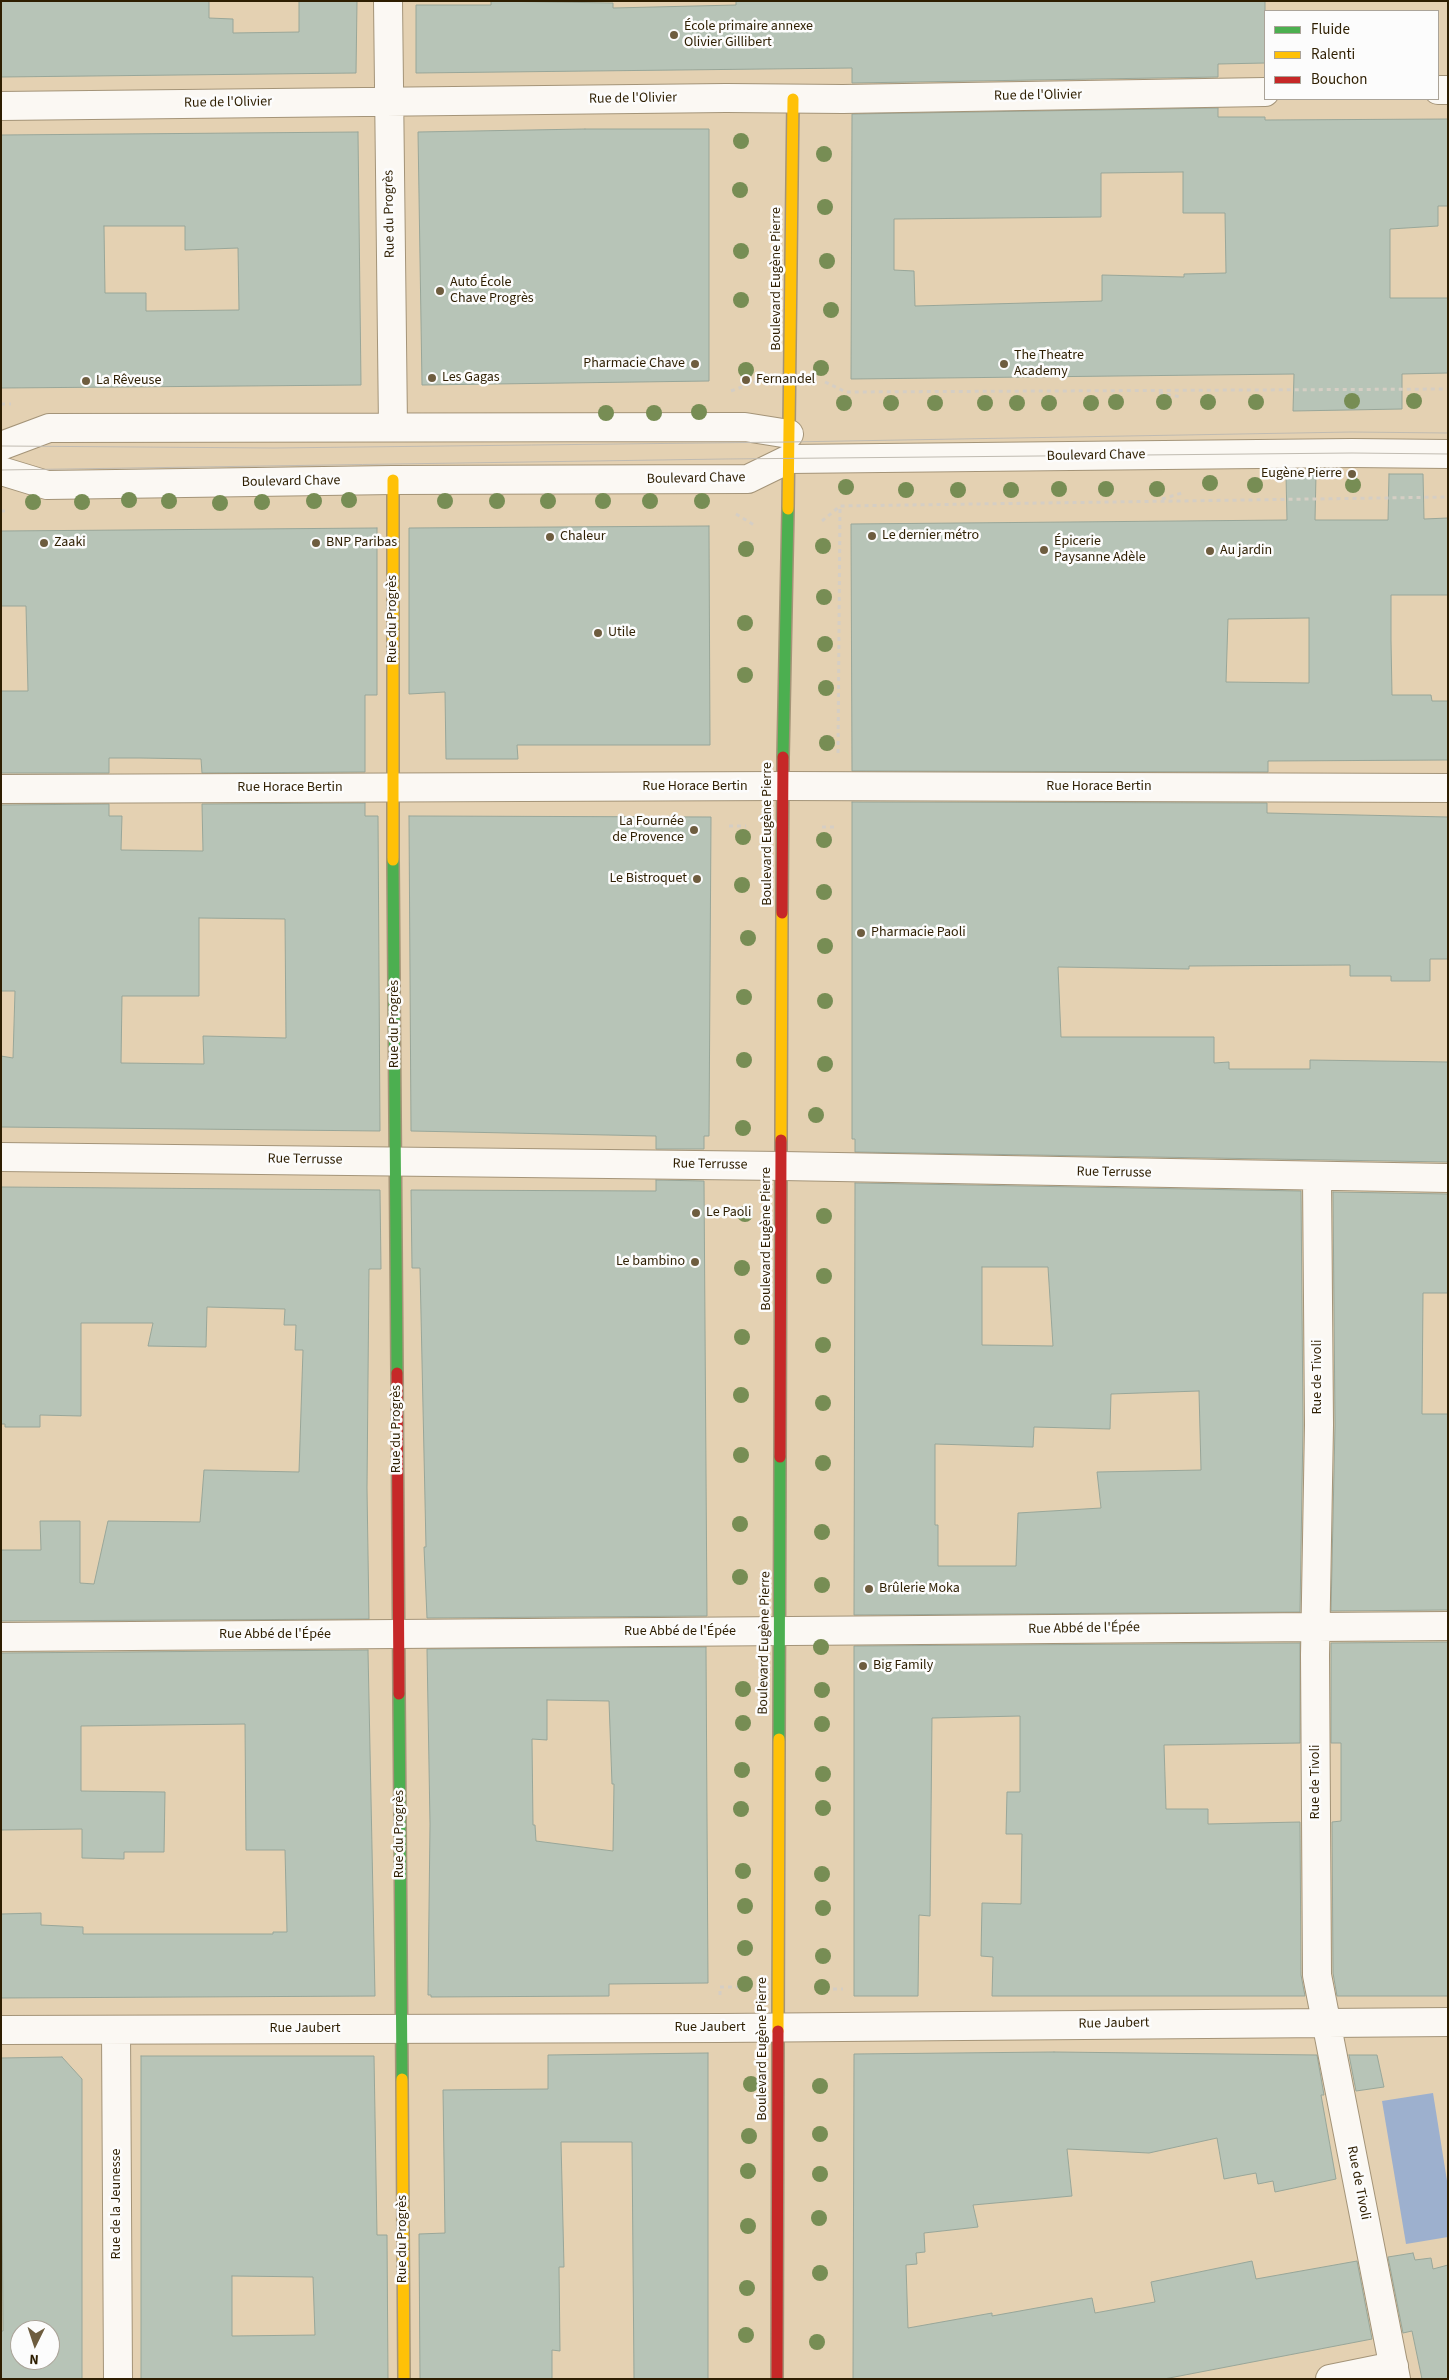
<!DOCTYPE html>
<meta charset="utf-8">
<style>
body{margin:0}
#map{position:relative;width:1449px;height:2380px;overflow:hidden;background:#e4d1b2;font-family:"Source Sans 3",sans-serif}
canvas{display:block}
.frame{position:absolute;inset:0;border:2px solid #2e1e01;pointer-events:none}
.legend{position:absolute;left:1264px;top:10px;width:175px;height:90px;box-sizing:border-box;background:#fcfcfc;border:1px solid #aaa398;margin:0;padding:6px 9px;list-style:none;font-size:15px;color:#2e1e01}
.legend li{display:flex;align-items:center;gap:10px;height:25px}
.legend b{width:25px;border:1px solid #aaa398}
.north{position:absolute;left:10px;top:2320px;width:50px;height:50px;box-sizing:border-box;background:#fcfcfc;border:1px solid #aaa398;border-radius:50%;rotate:184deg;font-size:14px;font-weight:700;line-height:20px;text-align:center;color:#2e1e01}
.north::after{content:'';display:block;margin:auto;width:18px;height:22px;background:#6e5d3f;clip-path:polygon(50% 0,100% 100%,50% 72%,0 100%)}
</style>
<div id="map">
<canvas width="1449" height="2380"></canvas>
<div class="frame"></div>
<ul class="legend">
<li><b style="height:6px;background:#4caf50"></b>Fluide</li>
<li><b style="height:6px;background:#ffc107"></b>Ralenti</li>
<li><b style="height:6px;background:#c62828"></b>Bouchon</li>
</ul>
<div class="north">N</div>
</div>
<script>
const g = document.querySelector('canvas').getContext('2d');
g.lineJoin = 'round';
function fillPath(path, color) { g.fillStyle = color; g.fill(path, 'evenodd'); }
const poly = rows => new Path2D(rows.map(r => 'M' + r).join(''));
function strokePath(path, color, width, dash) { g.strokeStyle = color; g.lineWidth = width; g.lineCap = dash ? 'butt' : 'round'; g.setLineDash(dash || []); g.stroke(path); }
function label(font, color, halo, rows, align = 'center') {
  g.font = font + ' "Source Sans 3",sans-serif'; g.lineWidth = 5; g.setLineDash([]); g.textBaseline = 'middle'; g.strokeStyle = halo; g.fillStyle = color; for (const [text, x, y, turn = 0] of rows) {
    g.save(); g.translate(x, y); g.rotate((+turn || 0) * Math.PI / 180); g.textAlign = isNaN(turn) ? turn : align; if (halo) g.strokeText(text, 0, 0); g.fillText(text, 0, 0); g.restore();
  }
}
fillPath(poly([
 [1433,2093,1448,2187,1448,2237,1406,2244,1382,2101]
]), '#9db0ce');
const building = poly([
 [1,1,209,1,209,18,233,19,233,33,299,32,299,1,357,1,356,73,1,77,1,1],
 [491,1,613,3,613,8,736,5,736,1,1265,1,1265,63,1218,64,1218,77,852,83,852,68,416,73,416,5,491,5,491,1],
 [1218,108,1218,117,1265,117,1265,120,1448,119,1448,206,1438,206,1438,226,1390,229,1390,298,1448,298,1448,373,1402,374,1402,409,1293,411,1294,374,851,379,852,114,1218,108],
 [1183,172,1183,213,1225,213,1226,273,1184,274,1184,277,1102,275,1102,301,915,306,914,271,894,270,894,219,1101,217,1101,173,1183,172],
 [585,129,709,129,709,381,422,385,418,132,585,129],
 [358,132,361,385,1,388,1,135,358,132],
 [104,226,185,226,185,250,238,248,239,310,146,311,146,293,105,293,104,226],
 [1389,474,1423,474,1424,519,1448,518,1448,595,1391,595,1391,640,1392,695,1431,695,1432,701,1448,701,1448,760,1268,761,1268,772,852,771,851,524,1287,520,1286,475,1316,475,1315,520,1388,520,1389,474],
 [1309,618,1309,683,1226,682,1228,619,1309,618],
 [709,526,710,745,517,745,518,759,446,759,445,692,409,694,409,528,709,526],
 [377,528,377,695,365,695,365,772,202,773,201,759,140,758,109,758,109,773,1,773,1,691,28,691,26,606,1,606,1,531,377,528],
 [852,802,1267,803,1267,813,1448,817,1448,959,1430,959,1430,981,1391,981,1391,976,1350,976,1350,965,1189,966,1189,969,1058,967,1061,1037,1214,1037,1214,1063,1229,1062,1229,1069,1310,1069,1310,1060,1448,1062,1448,1162,855,1152,855,1139,852,1139,852,802],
 [365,803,365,816,378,816,380,1131,1,1127,1,1056,13,1058,15,991,1,991,1,805,109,804,109,816,122,816,121,850,203,851,202,804,365,803],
 [199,918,285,919,286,1038,203,1036,204,1064,121,1063,122,996,199,996,199,918],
 [409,816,711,817,709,1136,704,1136,704,1149,656,1149,656,1136,411,1131,409,816],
 [656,1180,704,1181,707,1616,427,1618,424,1547,426,1547,420,1268,412,1268,411,1190,656,1191,656,1180],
 [855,1183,1301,1191,1303,1425,1300,1612,854,1615,855,1183],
 [982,1267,1048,1267,1053,1346,982,1345,982,1267],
 [1199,1391,1201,1470,1097,1472,1101,1508,1018,1513,1016,1566,938,1566,938,1525,935,1525,935,1444,1033,1447,1034,1427,1110,1429,1111,1394,1199,1391],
 [1,1187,380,1190,381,1269,369,1269,367,1488,369,1619,1,1621,1,1550,41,1550,40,1521,80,1521,80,1583,94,1584,108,1521,200,1522,204,1470,299,1472,303,1350,295,1350,296,1325,284,1325,285,1309,207,1307,206,1347,148,1346,153,1323,81,1323,81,1416,40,1415,40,1427,5,1427,5,1424,1,1424,1,1187],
 [1333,1192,1448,1194,1448,1293,1423,1293,1422,1414,1448,1414,1448,1610,1331,1611,1335,1425,1333,1192],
 [1448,1642,1448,1996,1337,1996,1333,1973,1332,1822,1341,1821,1341,1743,1331,1743,1331,1643,1448,1642],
 [1300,1643,1300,1743,1164,1745,1166,1809,1208,1809,1208,1824,1300,1822,1301,1975,1305,1996,992,1996,993,1957,981,1956,982,1903,1021,1904,1022,1834,1006,1834,1007,1792,1020,1792,1020,1716,932,1718,930,1916,919,1915,918,1996,854,1996,854,1646,1300,1643],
 [706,1647,708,1983,609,1984,609,1996,431,1997,431,1995,428,1995,430,1824,427,1649,706,1647],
 [547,1700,609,1701,612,1784,614,1784,613,1851,536,1841,535,1825,533,1825,532,1739,547,1740,547,1700],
 [368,1650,375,1996,1,1998,1,1914,41,1913,41,1925,83,1927,83,1934,273,1934,273,1932,287,1932,285,1850,246,1850,245,1724,81,1726,81,1791,165,1792,164,1852,124,1852,124,1859,82,1858,82,1829,1,1830,1,1653,368,1650],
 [1054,2052,1317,2055,1324,2095,1321,2095,1336,2179,1275,2192,1273,2181,1258,2184,1256,2173,1224,2179,1217,2138,1149,2153,1067,2149,1072,2196,973,2205,978,2227,924,2233,925,2252,916,2253,917,2264,906,2265,908,2328,992,2313,992,2316,1092,2298,1095,2313,1155,2302,1151,2282,1252,2261,1256,2279,1357,2261,1372,2339,1164,2379,853,2379,854,2054,1054,2052],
 [708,2053,708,2379,634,2379,632,2142,561,2142,564,2267,559,2267,560,2351,552,2350,552,2379,420,2379,419,2234,445,2233,443,2090,548,2089,548,2055,708,2053],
 [1349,2055,1377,2055,1384,2087,1356,2091,1349,2055],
 [141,2056,374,2056,377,2235,387,2235,388,2379,141,2379,141,2056],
 [232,2276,313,2277,315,2335,232,2336,232,2276],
 [62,2057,82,2079,82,2379,1,2379,1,2331,3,2331,1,2058,62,2057],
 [20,2330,50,2330,50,2360,20,2360,20,2330],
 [1413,2253,1415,2260,1431,2258,1433,2269,1448,2265,1448,2379,1422,2379,1412,2331,1403,2333,1388,2257,1413,2253]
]);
fillPath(building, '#b7c4b7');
strokePath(building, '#98a699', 1);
const street = poly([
 [388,1,393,427],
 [1438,90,1448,90],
 [1,106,726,98,843,99,1265,92],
 [1,446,49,428,745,427,789,434],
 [1,471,47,485,393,480,748,479,789,459,1352,453,1448,454],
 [1,789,782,786,1448,788],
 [1,1157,782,1166,1448,1178],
 [1317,1177,1319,1425,1315,1655,1317,1975,1396,2379],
 [1,1637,1448,1626],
 [1,2030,721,2028,1448,2022],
 [116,2030,118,2379],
 [1330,2379,1394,2366]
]);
const fast = poly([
 [783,757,788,509],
 [393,860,397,1373],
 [399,1694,402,2079],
 [779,1739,780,1457]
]);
const slow = poly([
 [393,480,393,860],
 [788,509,793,99],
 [781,1140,782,913],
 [778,2031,779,1739],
 [402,2079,404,2379]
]);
const jam = poly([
 [782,913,783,757],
 [397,1373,399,1694],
 [780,1457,781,1140],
 [777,2379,778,2031]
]);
strokePath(street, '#a49478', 30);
strokePath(fast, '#a49478', 14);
strokePath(slow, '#a49478', 14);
strokePath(jam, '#a49478', 14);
strokePath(poly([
 [825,382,846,392,1448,389],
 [731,391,758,381],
 [1159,393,1181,397],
 [1,404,11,404],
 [1162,499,1182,493],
 [1,511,9,511],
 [736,514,754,525],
 [822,521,840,506,1448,497],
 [838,753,840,506],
 [729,826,746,826],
 [822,827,836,827],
 [817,1989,843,1989],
 [720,1995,720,1987,745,1987]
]), '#d5cec4', 3, [4, 4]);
strokePath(street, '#fbf8f3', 28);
strokePath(fast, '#4caf50', 11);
strokePath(slow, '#ffc107', 11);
strokePath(jam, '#c62828', 11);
strokePath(poly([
 [1,446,274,448,789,442,1351,432,1448,433],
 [1,470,724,459,1352,453,1448,454]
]), '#c0bbb1', 1);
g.fillStyle = '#778d54';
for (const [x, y] of [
 [741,141],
 [824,154],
 [740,190],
 [825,207],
 [741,251],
 [827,261],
 [741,300],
 [831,310],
 [821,368],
 [746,370],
 [1352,401],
 [1414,401],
 [1116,402],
 [1164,402],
 [1208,402],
 [1256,402],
 [844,403],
 [891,403],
 [935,403],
 [985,403],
 [1017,403],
 [1049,403],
 [1091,403],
 [699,412],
 [606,413],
 [654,413],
 [1210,483],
 [1255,485],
 [1353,485],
 [846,487],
 [1059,489],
 [1106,489],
 [1157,489],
 [906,490],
 [958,490],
 [1011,490],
 [129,500],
 [349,500],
 [169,501],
 [314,501],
 [445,501],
 [497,501],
 [548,501],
 [603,501],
 [650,501],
 [702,501],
 [33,502],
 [82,502],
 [262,502],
 [220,503],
 [823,546],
 [746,549],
 [824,597],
 [745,623],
 [825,644],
 [745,675],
 [826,688],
 [827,743],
 [743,837],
 [824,840],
 [742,885],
 [824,892],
 [748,938],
 [825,946],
 [744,997],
 [825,1001],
 [744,1060],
 [825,1064],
 [816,1115],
 [743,1128],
 [745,1214],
 [824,1216],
 [742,1268],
 [824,1276],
 [742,1337],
 [823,1345],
 [741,1395],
 [823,1403],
 [741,1455],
 [823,1463],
 [740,1524],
 [822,1532],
 [740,1577],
 [822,1585],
 [821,1647],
 [743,1689],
 [822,1690],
 [743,1723],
 [822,1724],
 [742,1770],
 [823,1774],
 [823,1808],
 [741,1809],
 [743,1871],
 [822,1874],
 [745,1906],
 [823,1908],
 [745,1948],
 [823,1956],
 [745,1984],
 [822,1987],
 [751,2084],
 [820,2086],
 [820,2134],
 [749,2136],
 [748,2171],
 [820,2174],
 [819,2218],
 [748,2226],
 [820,2273],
 [747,2288],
 [746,2335],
 [817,2342]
]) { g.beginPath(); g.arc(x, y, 8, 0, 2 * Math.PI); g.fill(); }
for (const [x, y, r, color] of [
 [674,35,5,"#6e5d3f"],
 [440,291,5,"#6e5d3f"],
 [695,364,5,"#6e5d3f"],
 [1004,364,5,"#6e5d3f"],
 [432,378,5,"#6e5d3f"],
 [746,380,5,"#6e5d3f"],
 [86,381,5,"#6e5d3f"],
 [1352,474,5,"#6e5d3f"],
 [872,536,5,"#6e5d3f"],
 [550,537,5,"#6e5d3f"],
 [44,543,5,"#6e5d3f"],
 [316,543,5,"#6e5d3f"],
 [1044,550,5,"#6e5d3f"],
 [1210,551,5,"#6e5d3f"],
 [598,633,5,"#6e5d3f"],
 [694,830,5,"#6e5d3f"],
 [697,879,5,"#6e5d3f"],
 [861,933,5,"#6e5d3f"],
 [696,1213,5,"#6e5d3f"],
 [695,1262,5,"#6e5d3f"],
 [869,1589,5,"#6e5d3f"],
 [863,1666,5,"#6e5d3f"]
]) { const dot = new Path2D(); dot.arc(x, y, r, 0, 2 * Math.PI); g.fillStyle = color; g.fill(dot); strokePath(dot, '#fcfcfc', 2); }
label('14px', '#2e1e01', '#fcfcfc', [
 ["École primaire annexe",684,27],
 ["Olivier Gillibert",684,43],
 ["Auto École",450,283],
 ["Chave Progrès",450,299],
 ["The Theatre",1014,356],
 ["Academy",1014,372],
 ["Pharmacie Chave",685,364,"right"],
 ["Les Gagas",442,378],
 ["Fernandel",756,380],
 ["La Rêveuse",96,381],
 ["Eugène Pierre",1342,474,"right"],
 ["Le dernier métro",882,536],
 ["Chaleur",560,537],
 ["Épicerie",1054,542],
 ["Paysanne Adèle",1054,558],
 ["Zaaki",54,543],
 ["BNP Paribas",326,543],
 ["Au jardin",1220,551],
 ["Utile",608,633],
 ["La Fournée",684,822,"right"],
 ["de Provence",684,838,"right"],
 ["Le Bistroquet",687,879,"right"],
 ["Pharmacie Paoli",871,933],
 ["Le Paoli",706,1213],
 ["Le bambino",685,1262,"right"],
 ["Brûlerie Moka",879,1589],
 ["Big Family",873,1666]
], 'left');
label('14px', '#2e1e01', '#fcfcfc', [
 ["Rue de l'Olivier",1038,96,-1],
 ["Rue de l'Olivier",633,99,-1],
 ["Rue de l'Olivier",228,103,-1],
 ["Rue du Progrès",390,214,-91],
 ["Boulevard Eugène Pierre",777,279,-90],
 ["Boulevard Chave",1096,456,-1],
 ["Boulevard Chave",696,479,-1],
 ["Boulevard Chave",291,482,-1],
 ["Rue du Progrès",393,619,-90],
 ["Rue Horace Bertin",695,787],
 ["Rue Horace Bertin",1099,787],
 ["Rue Horace Bertin",290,788],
 ["Boulevard Eugène Pierre",768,834,-90],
 ["Rue du Progrès",395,1024,-90],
 ["Rue Terrusse",305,1160,1],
 ["Rue Terrusse",710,1165,1],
 ["Rue Terrusse",1114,1173,1],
 ["Boulevard Eugène Pierre",767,1239,-90],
 ["Rue de Tivoli",1318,1377,-90],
 ["Rue du Progrès",397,1429,-90],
 ["Rue Abbé de l'Épée",1084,1629,-1],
 ["Rue Abbé de l'Épée",680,1632],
 ["Rue Abbé de l'Épée",275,1635],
 ["Boulevard Eugène Pierre",765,1643,-89],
 ["Rue de Tivoli",1316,1782,-90],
 ["Rue du Progrès",400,1834,-90],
 ["Rue Jaubert",1114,2024,-1],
 ["Rue Jaubert",710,2028],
 ["Rue Jaubert",305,2029],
 ["Boulevard Eugène Pierre",763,2049,-90],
 ["Rue de Tivoli",1358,2183,79],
 ["Rue de la Jeunesse",117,2204,-90],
 ["Rue du Progrès",403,2239,-90]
]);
</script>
